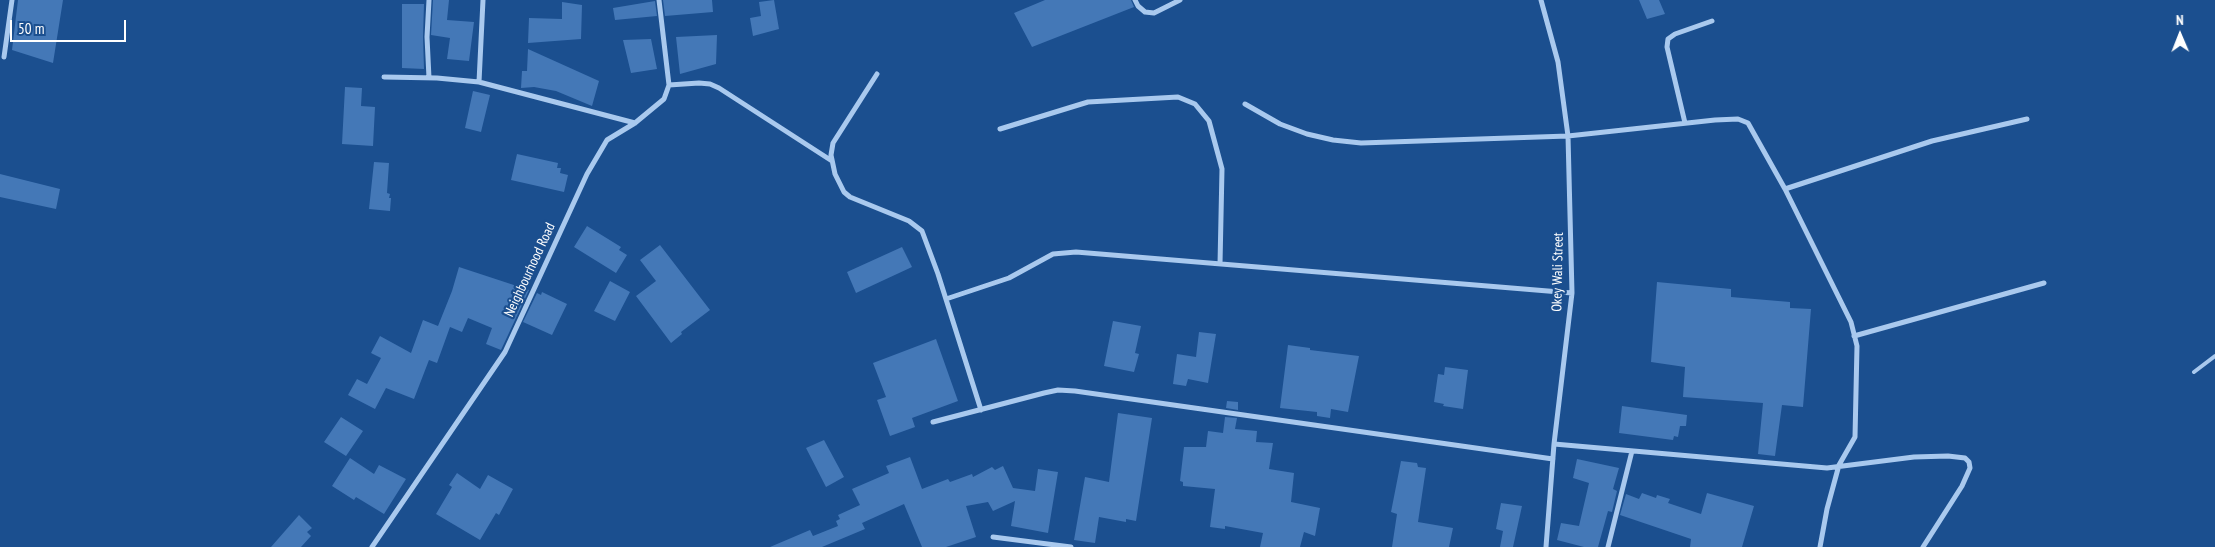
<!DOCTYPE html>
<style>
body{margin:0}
#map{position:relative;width:2215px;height:547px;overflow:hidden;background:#1b4f8f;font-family:"PT Sans Narrow",sans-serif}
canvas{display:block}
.north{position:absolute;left:2155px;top:10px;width:50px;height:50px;-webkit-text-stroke:4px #1b4f8f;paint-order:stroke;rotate:359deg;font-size:14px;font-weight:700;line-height:20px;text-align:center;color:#fff}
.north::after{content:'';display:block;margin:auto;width:18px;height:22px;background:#fff;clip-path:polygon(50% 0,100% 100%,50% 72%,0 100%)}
.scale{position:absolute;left:10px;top:20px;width:116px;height:22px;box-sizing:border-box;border:2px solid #fff;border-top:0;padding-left:6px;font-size:15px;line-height:18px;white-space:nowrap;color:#fff;-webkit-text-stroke:4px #1b4f8f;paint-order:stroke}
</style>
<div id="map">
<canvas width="2215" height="547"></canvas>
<div class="north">N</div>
<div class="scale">50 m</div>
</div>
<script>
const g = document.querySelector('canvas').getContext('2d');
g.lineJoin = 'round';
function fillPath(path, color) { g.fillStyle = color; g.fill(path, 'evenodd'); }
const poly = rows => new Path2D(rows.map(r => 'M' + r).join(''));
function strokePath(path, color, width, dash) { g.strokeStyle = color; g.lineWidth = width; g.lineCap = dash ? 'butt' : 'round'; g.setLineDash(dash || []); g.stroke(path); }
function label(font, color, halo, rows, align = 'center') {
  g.font = font + ' "PT Sans Narrow",sans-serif'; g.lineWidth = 4.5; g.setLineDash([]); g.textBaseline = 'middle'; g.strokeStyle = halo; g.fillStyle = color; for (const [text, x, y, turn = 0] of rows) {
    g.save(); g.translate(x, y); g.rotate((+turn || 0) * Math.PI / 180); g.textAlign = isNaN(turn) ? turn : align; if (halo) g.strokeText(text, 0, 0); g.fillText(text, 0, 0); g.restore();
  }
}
fillPath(poly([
 [18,0,63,0,53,63,12,50],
 [433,0,449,0,447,20,474,22,469,61,447,59,450,38,431,35],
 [663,0,712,0,713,12,665,16],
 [774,0,779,29,753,36,750,18,761,16,759,2],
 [1045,0,1131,0,1134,7,1032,47,1014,13],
 [1639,0,1659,0,1665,14,1647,19],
 [655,1,657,16,615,20,613,8],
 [562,2,582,5,581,39,528,43,529,18,562,19],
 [402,4,424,4,423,37,424,69,402,68],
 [717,35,716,64,680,74,676,37],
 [651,39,657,69,631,73,623,40],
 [528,49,599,81,592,106,556,91,534,87,521,88,522,71,527,71],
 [345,87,362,88,361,106,375,107,373,146,342,144],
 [473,91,490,95,481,132,465,128],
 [517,154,558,163,557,168,561,168,560,173,568,175,564,192,511,180],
 [374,162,389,163,387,193,390,194,389,198,391,198,390,211,369,209],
 [0,174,60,189,56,209,0,197],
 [587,226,621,247,619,250,627,255,616,273,574,247],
 [660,245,710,310,681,332,682,334,671,343,636,296,656,281,640,260],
 [902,247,912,267,856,293,847,272],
 [459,267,529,290,501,350,486,344,492,328,468,318,462,332,450,327,437,363,429,360,414,399,386,388,375,409,348,395,357,379,367,384,381,358,371,353,380,336,411,353,423,320,438,326,452,291],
 [610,281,630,292,615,321,594,311],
 [1657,282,1731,289,1731,297,1790,302,1790,308,1811,309,1803,407,1782,405,1775,456,1758,454,1763,403,1683,397,1685,367,1651,362],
 [542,292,567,304,552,335,523,322,537,293,541,295],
 [1113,321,1141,326,1135,353,1139,354,1134,372,1104,366],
 [1199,332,1216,334,1208,383,1188,379,1186,386,1173,384,1177,354,1196,357],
 [936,339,958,401,912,418,915,427,890,436,877,400,886,397,873,363],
 [1288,345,1310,348,1310,350,1359,356,1348,412,1331,409,1330,418,1317,416,1317,412,1280,408],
 [1445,367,1468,370,1463,409,1443,406,1444,404,1434,402,1438,374,1444,375],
 [1227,401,1238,402,1238,410,1226,408],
 [1622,406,1687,415,1686,426,1680,426,1678,437,1674,436,1673,440,1619,433],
 [1118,413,1152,418,1136,521,1126,519,1126,522,1099,517,1095,543,1074,540,1085,477,1109,482],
 [341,417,363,431,346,456,324,442],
 [1225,417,1237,418,1235,429,1257,431,1256,442,1273,443,1269,469,1294,473,1291,502,1320,508,1315,536,1304,532,1300,547,1260,547,1263,533,1225,526,1225,529,1210,527,1215,489,1183,486,1183,482,1180,481,1184,447,1206,447,1208,431,1223,433],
 [824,440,844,477,826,487,806,448],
 [910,457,922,489,948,479,950,482,972,474,973,477,992,467,995,470,1003,466,1013,488,1035,491,1038,469,1058,472,1048,533,1011,526,1015,501,993,511,988,502,966,506,976,537,946,547,922,547,904,504,862,523,865,529,822,547,770,547,810,530,813,536,838,526,836,521,840,519,838,515,860,505,852,489,889,473,886,466],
 [350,458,374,474,379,465,406,479,384,514,356,497,354,500,332,486],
 [1577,459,1619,468,1613,489,1617,491,1612,512,1608,511,1598,547,1584,547,1557,540,1561,523,1579,526,1589,483,1573,478],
 [1401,461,1417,463,1418,467,1426,468,1418,522,1453,528,1449,547,1392,547,1397,514,1391,512],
 [457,473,480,489,488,475,513,489,499,515,496,513,480,540,436,514,452,487,449,485],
 [1642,493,1656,498,1657,495,1670,499,1668,503,1701,514,1707,493,1754,506,1742,547,1690,547,1691,539,1620,515,1626,494,1639,499],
 [1501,503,1522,506,1513,547,1500,547,1503,531,1496,529],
 [299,515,312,528,307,532,311,536,301,547,271,547]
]), '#4478b7');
strokePath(poly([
 [2194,372,2215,356]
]), '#a9c9ee', 4);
strokePath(poly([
 [1135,0,1138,6,1145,12,1154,13,1180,0],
 [1541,0,1558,62,1568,136,1572,293,1554,444,1546,547],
 [4,57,12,0],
 [877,74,833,143,831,155,835,174,844,192,850,197,909,221,922,231,938,274,981,410],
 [384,77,437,78,479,82,635,123],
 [429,78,427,37,429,0],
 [479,82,483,0],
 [669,85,699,83,710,84,719,88,832,161],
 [1245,104,1280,124,1307,134,1333,140,1361,143,1568,136,1715,120,1738,119,1748,123,1785,189,1851,322,1857,346,1855,437,1839,465,1827,509,1820,547],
 [1685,123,1667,47,1668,39,1675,34,1712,21],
 [1000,129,1088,102,1178,97,1195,104,1209,121,1222,169,1220,264],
 [1785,189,1932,141,2027,119],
 [946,299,1009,278,1053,254,1076,252,1572,293],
 [1854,336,2044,283],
 [933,422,1044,393,1058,390,1075,391,1553,459],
 [1554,444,1827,468,1914,457,1948,456,1965,458,1969,462,1970,468,1962,486,1923,547],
 [993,537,1071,547],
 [372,547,505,352,587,174,607,140,635,123,664,99,669,85,659,0],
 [1608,547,1632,451]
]), '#a9c9ee', 5);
label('14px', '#fff', '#1b4f8f', [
 ["Neighbourhood Road",530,270,-65],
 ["Okey Wali Street",1558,272,-89]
]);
</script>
